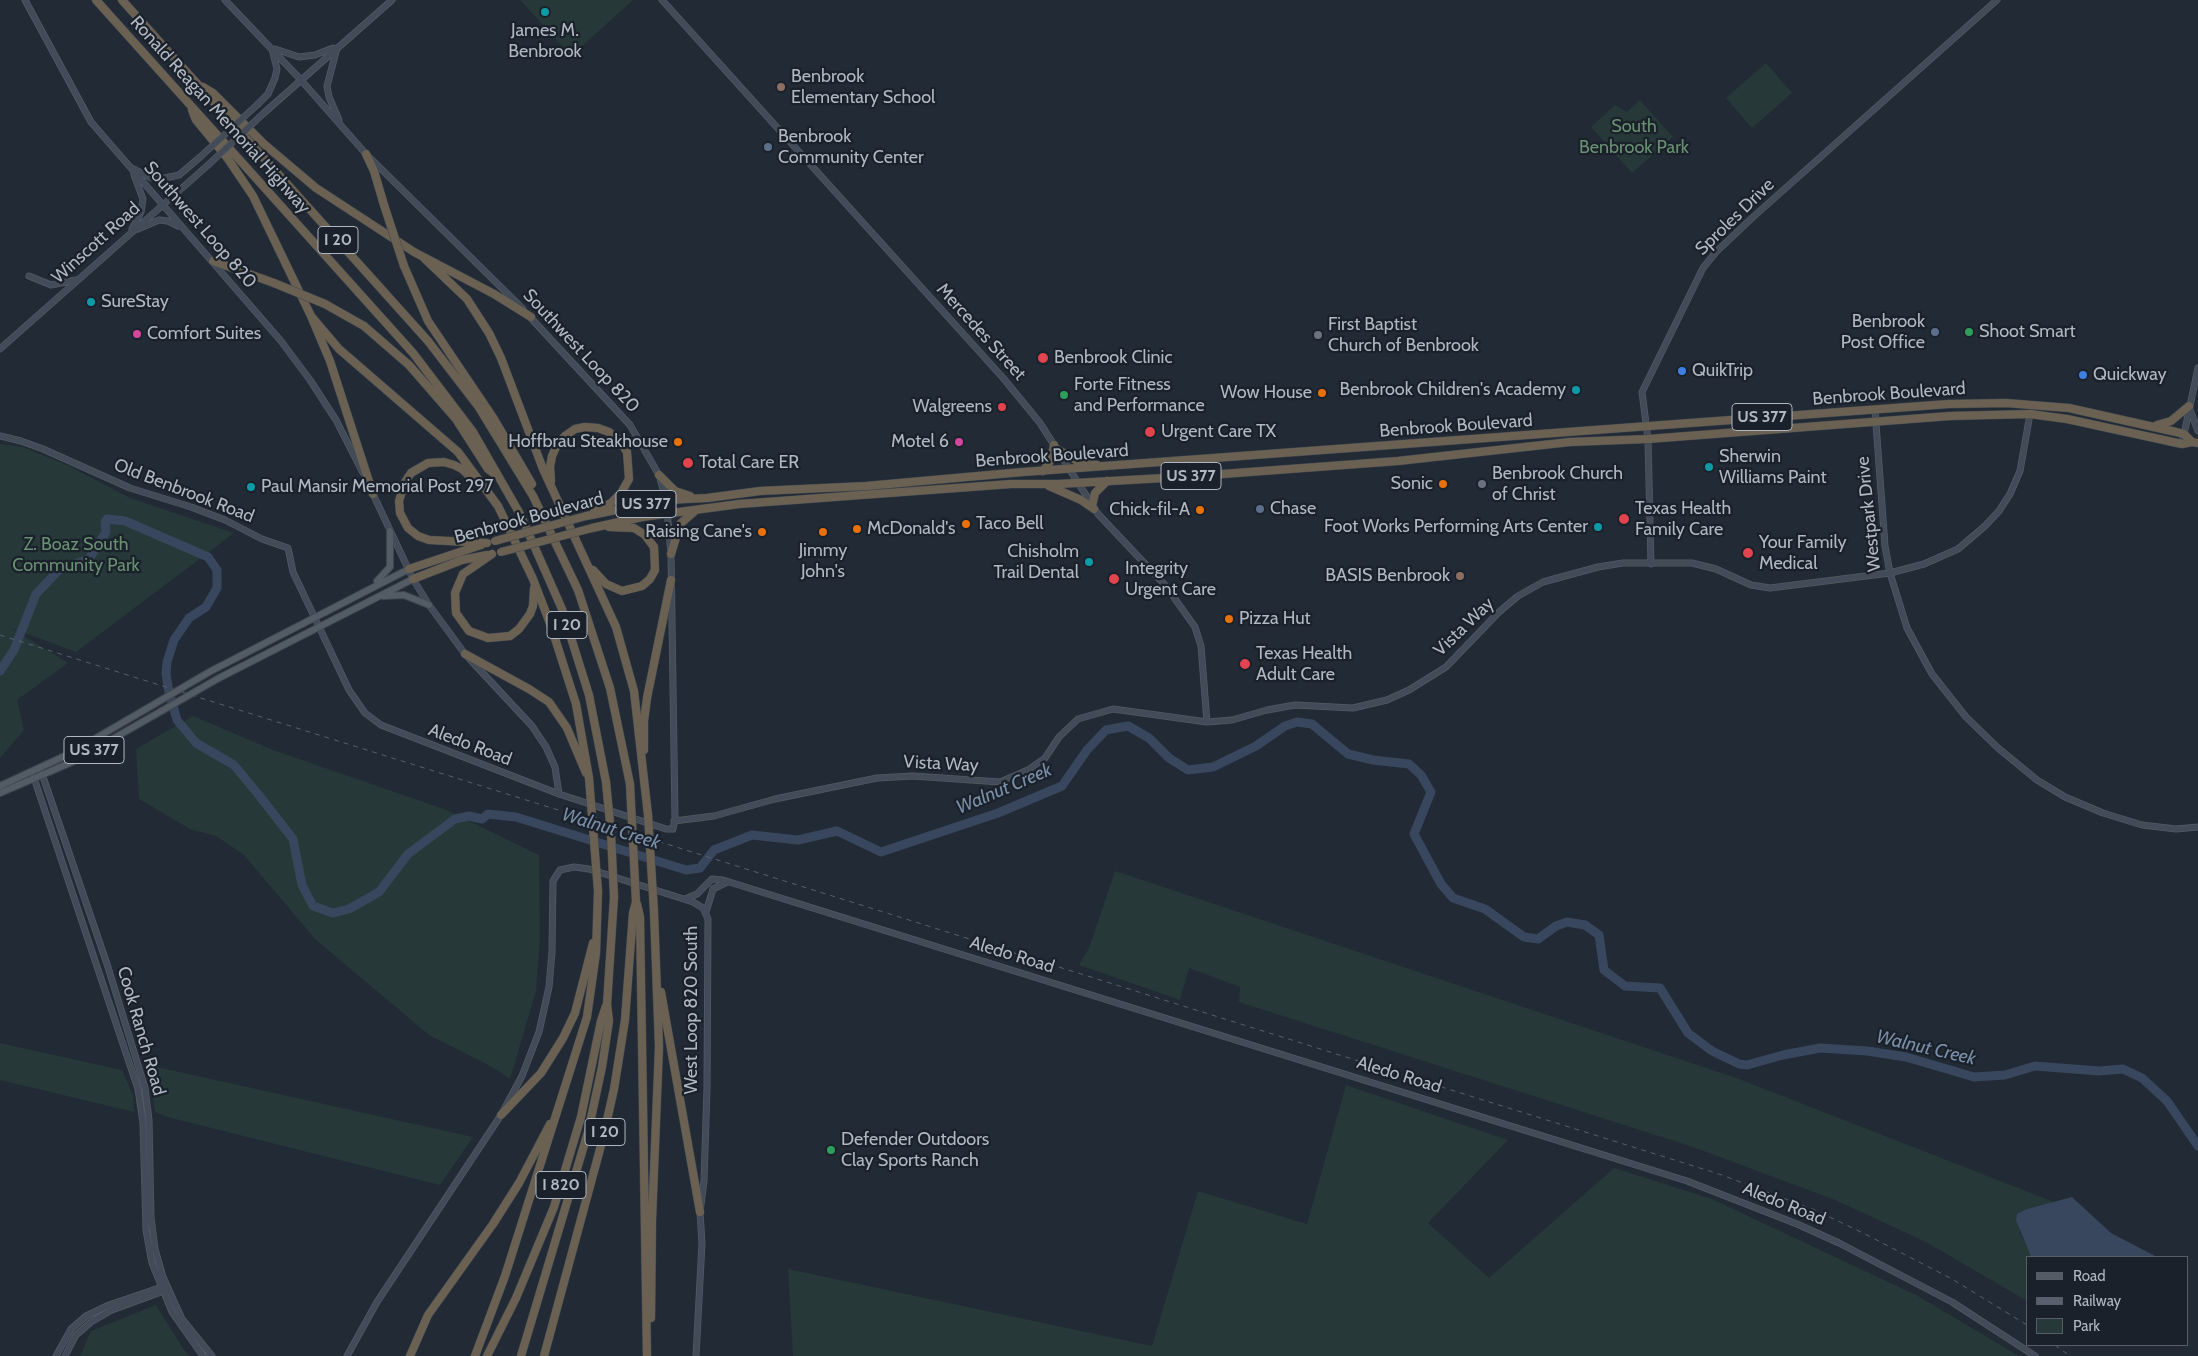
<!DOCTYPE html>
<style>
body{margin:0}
#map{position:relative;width:2198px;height:1356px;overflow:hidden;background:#222a35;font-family:Cabin,sans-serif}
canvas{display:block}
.legend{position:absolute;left:2026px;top:1256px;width:162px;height:90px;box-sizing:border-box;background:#1a212a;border:1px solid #565d67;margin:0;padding:6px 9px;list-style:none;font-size:15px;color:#afb7c2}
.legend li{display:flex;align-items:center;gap:10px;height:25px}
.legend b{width:25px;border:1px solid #565d67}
</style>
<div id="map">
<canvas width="2198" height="1356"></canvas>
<ul class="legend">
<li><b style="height:6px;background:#535b65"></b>Road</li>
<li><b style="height:6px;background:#57606c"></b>Railway</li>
<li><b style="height:14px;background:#263838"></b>Park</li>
</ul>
</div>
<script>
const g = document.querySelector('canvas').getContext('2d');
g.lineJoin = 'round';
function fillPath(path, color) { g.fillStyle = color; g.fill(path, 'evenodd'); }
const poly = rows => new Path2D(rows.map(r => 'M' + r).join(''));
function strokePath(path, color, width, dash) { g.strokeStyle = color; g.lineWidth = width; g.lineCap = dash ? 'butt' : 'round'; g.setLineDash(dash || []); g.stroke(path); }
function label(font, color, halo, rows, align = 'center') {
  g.font = font + ' Cabin,sans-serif'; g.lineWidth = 4.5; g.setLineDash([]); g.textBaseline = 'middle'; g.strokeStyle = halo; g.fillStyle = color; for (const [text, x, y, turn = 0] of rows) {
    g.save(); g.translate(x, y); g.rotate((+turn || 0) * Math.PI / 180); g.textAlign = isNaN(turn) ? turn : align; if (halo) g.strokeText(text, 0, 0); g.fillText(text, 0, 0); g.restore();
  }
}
fillPath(poly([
 [520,0,633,0,571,56],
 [1766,63,1792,93,1752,128,1726,98],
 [1640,100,1673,137,1632,173,1591,127,1615,105,1627,112],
 [0,444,23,447,67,465,130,498,234,533,76,652,11,628,68,663,17,700,24,730,0,758],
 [193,716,273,750,444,809,539,855,540,938,536,991,510,1079,492,1067,429,1035,315,939,244,855,216,836,190,829,139,799,136,749],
 [1115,871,1739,1079,2054,1202,2027,1209,2020,1232,2031,1257,2027,1257,2027,1301,1926,1242,1835,1200,1693,1147,1239,1002,1240,987,1189,968,1180,1000,1079,965,1089,948],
 [0,1043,122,1070,133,1095,134,1112,0,1080],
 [148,1065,473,1137,440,1185,171,1118,155,1112],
 [1346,1085,1508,1140,1428,1223,1489,1278,1614,1168,1712,1199,1918,1296,2019,1356,793,1356,788,1269,1152,1346,1198,1191,1307,1224],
 [156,1305,184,1350,190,1356,80,1356,91,1331]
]), '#263838');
fillPath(poly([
 [2072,1197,2111,1233,2157,1257,2031,1257,2016,1220,2017,1214,2027,1209]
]), '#38475d');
strokePath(poly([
 [0,671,14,650,36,594,59,570,89,559,106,532,105,522,107,519,125,521,208,557,217,570,217,588,206,607,189,618,174,640,167,662,166,674,169,692,177,720,196,743,234,765,258,794,293,839,302,885,313,906,333,913,349,909,379,892,408,854,455,819,469,816,482,819,488,814,516,817,686,870,700,868,714,850,752,835,798,840,837,831,881,852,998,813,1062,786,1087,750,1106,730,1128,726,1149,738,1169,758,1188,770,1213,767,1256,746,1285,726,1297,722,1312,724,1348,754,1373,760,1409,764,1421,775,1431,792,1414,834,1441,884,1453,898,1485,909,1524,937,1538,939,1556,926,1567,922,1585,925,1599,935,1604,970,1625,986,1660,988,1688,1033,1712,1051,1739,1064,1747,1065,1783,1055,1820,1048,1867,1051,1906,1057,1974,1077,2005,1075,2035,1066,2099,1071,2123,1069,2142,1078,2167,1101,2198,1146]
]), '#38475d', 9);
const secondary = poly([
 [25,0,91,122,281,341,310,380,336,420,363,473],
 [225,0,301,80,366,154,523,309],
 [662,0,1004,379,1040,423,1098,514,1165,585,1195,627,1201,646,1207,722],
 [337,48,327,86,329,97,339,120],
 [275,49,299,57,315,55,333,48],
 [258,104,268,94,275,78,277,69,272,49],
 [265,112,392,0],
 [132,168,151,178,165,178,179,175,199,158],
 [132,229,141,212,143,199,134,175],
 [138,229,159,220,168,221,178,226],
 [29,276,51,285,76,280],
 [0,349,207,166],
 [2189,407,2198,431],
 [1875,410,1885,546,1890,573,1907,628,1932,674,1966,717,1998,748,2037,780,2065,797,2103,813,2142,825,2176,829,2198,827],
 [0,436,21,441,43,449,130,488,191,507,225,520,262,539,288,548,293,572,349,690,365,713,381,725,559,794,666,829,673,829,675,819,671,554,666,500,659,475,630,425,529,316],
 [2182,444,2198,368],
 [372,492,413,579,429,605,465,654,532,726,546,747,555,767,559,794],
 [1651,564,1648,439,1642,392,1703,268,1716,252,1752,218,1997,0],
 [40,768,107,964,145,1088,149,1120,151,1218,155,1249,163,1277,182,1319,212,1356],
 [32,772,138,1089,143,1123,146,1230,152,1263,172,1312,203,1356],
 [674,821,714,816,775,799,877,778,913,776,1000,782,1028,770,1045,758,1059,737,1078,719,1113,709,1207,722,1232,720,1267,710,1295,705,1353,708,1387,700,1409,690,1446,667,1499,612,1518,596,1543,582,1598,567,1623,563,1692,563,1716,569,1751,585,1770,588,1890,573,1924,564,1958,549,1985,526,1999,511,2010,494,2020,471,2030,414],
 [685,899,697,894,712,879,723,880,1687,1181,1797,1224,1839,1243,1952,1302,2035,1356],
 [706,912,713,889,727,882],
 [56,1356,71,1329,86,1316,109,1305,162,1287],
 [65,1356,76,1335,91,1322,112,1310,164,1291],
 [347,1356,377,1302,501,1115,522,1076,539,1032,549,987,552,952,553,881,560,870,574,867,589,869,693,902,703,908,708,919,707,1088,704,1181,700,1212,702,1243,696,1356]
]);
const primary = poly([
 [377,581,390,567,390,531],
 [384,596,404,595,429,605],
 [211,671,409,569],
 [219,678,413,579],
 [0,786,67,755,146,709],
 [0,793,72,762,151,717]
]);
const highway = poly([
 [96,0,413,353,473,432,520,514,562,609,589,695,606,782],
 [122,0,428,341,478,406,533,496,578,590,610,688,630,784],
 [203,87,213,93,264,144,316,188,414,252,494,294,531,317],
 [192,110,196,120,228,159,253,196,311,316,330,361,373,494],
 [366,154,374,171,384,205],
 [424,258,467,299,489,333,501,358,543,469,616,627,634,691,648,815],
 [213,261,274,283],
 [404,266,428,321,494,419,532,484],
 [325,304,364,326,409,365,456,419,488,469,496,475],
 [311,316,339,349,458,452,498,506,533,579,551,626,576,704,589,778],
 [2157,425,2171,421,2189,406],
 [1057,449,1079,462,1097,465],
 [1043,471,1051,460,1054,445],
 [659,475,675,491,690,496],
 [551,481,550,467,552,456,557,445,565,436,575,429,585,427,598,428,609,432,619,440,627,452,629,479,621,493,611,503,594,512],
 [478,484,462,469,454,465,444,462,428,463,411,473,405,482,399,501,400,513,408,528,418,536,429,540,487,543],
 [1049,486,1081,500,1094,509],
 [1092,506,1095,493,1107,481],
 [586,516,666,500,707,498,760,491,866,486,1023,472,1949,404,2006,403,2069,408,2176,432,2184,434,2192,442],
 [592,528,642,517,739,504,1011,484,1058,484,1182,477,1398,461,1570,442,1648,439,1950,416,2030,414,2067,419,2182,444,2192,442,2198,443],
 [492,554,463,574,455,593,456,613,469,631,488,638,510,636,519,629,530,614,533,606,534,588],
 [671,554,680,524,696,510],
 [409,569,481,545],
 [593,570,606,584,622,591,642,586,650,579,655,570,654,547,645,535,634,528,609,527],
 [413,579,462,560,487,555],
 [465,654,529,689,549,702,567,728,586,773],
 [644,750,644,721,647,698,671,580],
 [637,904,640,917,647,1356],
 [661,992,700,1212],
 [501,1115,541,1073,563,1038,575,1013,593,943],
 [651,1318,652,1220,659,1047,654,912],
 [410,1356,428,1315,493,1224,519,1183,550,1124],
 [475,1356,505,1276,587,1017,596,953,598,891],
 [487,1356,516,1298,554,1207,581,1117,601,1021,606,1006],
 [521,1356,588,1132,602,1067,609,1021,607,1004,614,897],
 [544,1356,603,1138,614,1089,625,1020,633,913,636,902]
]);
strokePath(secondary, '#525a63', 7);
strokePath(primary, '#3e454f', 8);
strokePath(highway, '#3f4750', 9);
strokePath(secondary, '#434b58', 5.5);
strokePath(primary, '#535b65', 6);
strokePath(highway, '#6b6152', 8);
strokePath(poly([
 [0,635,1719,1174,1815,1210,1863,1233,1952,1279,2027,1325],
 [2055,1345,2070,1356]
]), '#57606c', 1, [5, 5]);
const secondaryBridge = poly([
 [199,158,258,104],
 [207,166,265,112]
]);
const primaryBridge = poly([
 [146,709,211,671],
 [151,717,219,678]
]);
const highwayBridge = poly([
 [384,205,404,266],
 [274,283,325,304],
 [495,541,586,516],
 [501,552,592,528],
 [589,778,598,891],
 [606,782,611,833,614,897],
 [630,784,636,902],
 [648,815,654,912]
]);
strokePath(secondaryBridge, '#525a63', 7, []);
strokePath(primaryBridge, '#3e454f', 8, []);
strokePath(highwayBridge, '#3f4750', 9, []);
strokePath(secondaryBridge, '#434b58', 5.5);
strokePath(primaryBridge, '#535b65', 6);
strokePath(highwayBridge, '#6b6152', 8);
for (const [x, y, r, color] of [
 [545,12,5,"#0f9aa8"],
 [781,87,5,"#8d6e63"],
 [768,147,5,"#5c6f8a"],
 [91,302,5,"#0f9aa8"],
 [1935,332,5,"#5c6f8a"],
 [1969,332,5,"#2e9e5b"],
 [137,334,5,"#d1479c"],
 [1318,335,5,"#6b7280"],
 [1043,358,6,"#e0444e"],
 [1682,371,5,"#3f7fe0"],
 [2083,375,5,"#3f7fe0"],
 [1576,390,5,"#0f9aa8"],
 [1322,393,5,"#e8710a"],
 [1064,395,5,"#2e9e5b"],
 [1002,407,5,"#e0444e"],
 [1150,432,6,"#e0444e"],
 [678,442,5,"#e8710a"],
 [959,442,5,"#d1479c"],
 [688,463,6,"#e0444e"],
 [1709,467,5,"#0f9aa8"],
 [1443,484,5,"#e8710a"],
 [1482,484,5,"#6b7280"],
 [251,487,5,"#0f9aa8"],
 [1260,509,5,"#5c6f8a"],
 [1200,510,5,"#e8710a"],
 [1624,519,6,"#e0444e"],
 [966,524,5,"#e8710a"],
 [1598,527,5,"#0f9aa8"],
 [857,529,5,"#e8710a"],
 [762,532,5,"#e8710a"],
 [823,532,5,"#e8710a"],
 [1748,553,6,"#e0444e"],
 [1089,562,5,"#0f9aa8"],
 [1460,576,5,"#8d6e63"],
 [1114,579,6,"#e0444e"],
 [1229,619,5,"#e8710a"],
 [1245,664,6,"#e0444e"],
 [831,1150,5,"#2e9e5b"]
]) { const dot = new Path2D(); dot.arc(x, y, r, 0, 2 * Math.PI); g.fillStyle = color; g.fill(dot); strokePath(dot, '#1a212a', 2); }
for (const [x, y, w] of [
 [338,240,40],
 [1762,417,60],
 [1191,476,60],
 [646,504,60],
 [567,625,40],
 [94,750,60],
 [605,1132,40],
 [561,1185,50]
]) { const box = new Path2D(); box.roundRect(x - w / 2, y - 13.5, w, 27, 4); g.fillStyle = '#1a212a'; g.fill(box); strokePath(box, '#afb7c2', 1); }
label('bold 16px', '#afb7c2', null, [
 ["I 20",338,240],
 ["US 377",1762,417],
 ["US 377",1191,476],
 ["US 377",646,504],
 ["I 20",567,625],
 ["US 377",94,750],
 ["I 20",605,1132],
 ["I 820",561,1185]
]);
label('18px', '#afb7c2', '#1a212a', [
 ["James M.",545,31,"center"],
 ["Benbrook",545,52,"center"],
 ["Benbrook",791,77],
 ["Elementary School",791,98],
 ["Benbrook",778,137],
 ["Community Center",778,158],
 ["SureStay",101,302],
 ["Benbrook",1925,322,"right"],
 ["Post Office",1925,343,"right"],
 ["First Baptist",1328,325],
 ["Church of Benbrook",1328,346],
 ["Shoot Smart",1979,332],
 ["Comfort Suites",147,334],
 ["Benbrook Clinic",1054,358],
 ["QuikTrip",1692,371],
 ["Quickway",2093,375],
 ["Forte Fitness",1074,385],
 ["and Performance",1074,406],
 ["Benbrook Children's Academy",1566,390,"right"],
 ["Wow House",1312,393,"right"],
 ["Walgreens",992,407,"right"],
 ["Urgent Care TX",1161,432],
 ["Hoffbrau Steakhouse",668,442,"right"],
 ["Motel 6",949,442,"right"],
 ["Sherwin",1719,457],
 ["Williams Paint",1719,478],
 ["Total Care ER",699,463],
 ["Benbrook Church",1492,474],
 ["of Christ",1492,495],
 ["Sonic",1433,484,"right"],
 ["Paul Mansir Memorial Post 297",261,487],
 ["Chase",1270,509],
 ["Texas Health",1635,509],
 ["Family Care",1635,530],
 ["Chick-fil-A",1190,510,"right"],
 ["Taco Bell",976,524],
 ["Foot Works Performing Arts Center",1588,527,"right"],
 ["McDonald's",867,529],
 ["Raising Cane's",752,532,"right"],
 ["Your Family",1759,543],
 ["Medical",1759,564],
 ["Jimmy",823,551,"center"],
 ["John's",823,572,"center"],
 ["Chisholm",1079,552,"right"],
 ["Trail Dental",1079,573,"right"],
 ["Integrity",1125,569],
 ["Urgent Care",1125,590],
 ["BASIS Benbrook",1450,576,"right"],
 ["Pizza Hut",1239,619],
 ["Texas Health",1256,654],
 ["Adult Care",1256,675],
 ["Defender Outdoors",841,1140],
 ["Clay Sports Ranch",841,1161]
], 'left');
label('18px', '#afb7c2', '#1a212a', [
 ["Ronald Reagan Memorial Highway",220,115,48],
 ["Sproles Drive",1735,217,-44],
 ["Southwest Loop 820",200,225,49],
 ["Winscott Road",96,243,-42],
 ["Mercedes Street",981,332,48],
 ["Southwest Loop 820",581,351,47],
 ["Benbrook Boulevard",1889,394,-4],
 ["Benbrook Boulevard",1456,426,-4],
 ["Benbrook Boulevard",1052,456,-4],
 ["Old Benbrook Road",184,491,21],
 ["Westpark Drive",1869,514,-96],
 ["Benbrook Boulevard",529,518,-15],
 ["Vista Way",1464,627,-44],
 ["Aledo Road",470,745,21],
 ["Vista Way",941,764,3],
 ["Aledo Road",1012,955,17],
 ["West Loop 820 South",692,1010,-90],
 ["Cook Ranch Road",141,1031,74],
 ["Aledo Road",1399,1075,17],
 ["Aledo Road",1784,1204,22]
]);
label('18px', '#699072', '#1a212a', [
 ["South",1634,127],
 ["Benbrook Park",1634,148],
 ["Z. Boaz South",76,545],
 ["Community Park",76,566]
]);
label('italic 19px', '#7a8ea8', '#1a212a', [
 ["Walnut Creek",1004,789,-23],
 ["Walnut Creek",611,829,17],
 ["Walnut Creek",1926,1048,13]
]);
</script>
